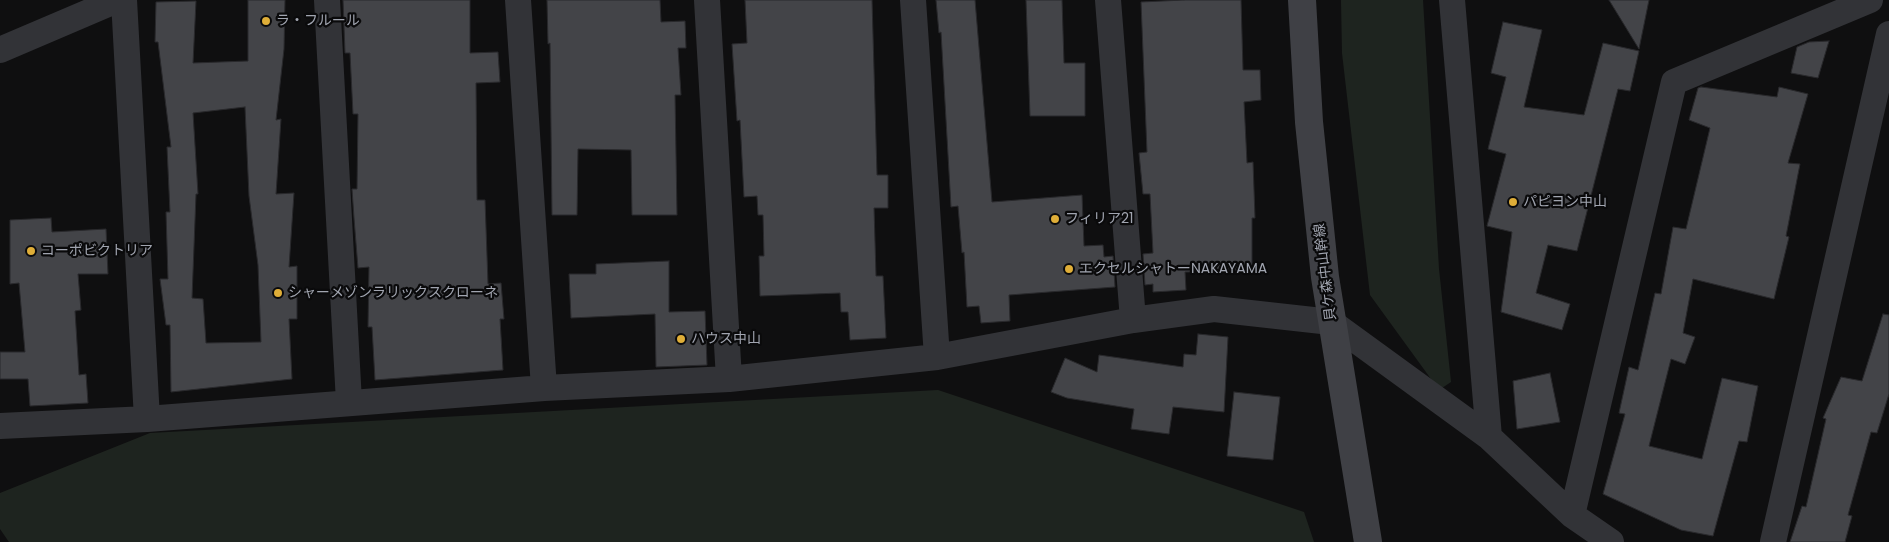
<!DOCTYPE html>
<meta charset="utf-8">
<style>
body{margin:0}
canvas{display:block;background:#0f0f10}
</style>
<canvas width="1889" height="542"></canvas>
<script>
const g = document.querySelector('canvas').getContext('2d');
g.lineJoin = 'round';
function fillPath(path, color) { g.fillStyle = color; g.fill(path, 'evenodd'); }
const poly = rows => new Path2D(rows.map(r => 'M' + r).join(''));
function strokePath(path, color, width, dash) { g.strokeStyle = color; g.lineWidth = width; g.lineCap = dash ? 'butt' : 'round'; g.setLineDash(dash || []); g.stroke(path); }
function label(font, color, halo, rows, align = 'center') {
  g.font = font + ' Poppins,"Noto Sans JP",sans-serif'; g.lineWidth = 4.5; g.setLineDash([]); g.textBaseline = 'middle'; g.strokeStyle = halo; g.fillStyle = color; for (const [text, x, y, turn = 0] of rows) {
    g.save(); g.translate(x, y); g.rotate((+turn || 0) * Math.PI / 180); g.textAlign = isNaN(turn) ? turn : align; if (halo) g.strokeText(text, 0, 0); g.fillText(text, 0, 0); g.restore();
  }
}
fillPath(poly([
 [1341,0,1423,0,1439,269,1451,382,1439,390,1370,295,1342,53],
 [938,390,1304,512,1314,542,9,542,0,529,0,493,150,433]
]), '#1e241f');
const building = poly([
 [248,0,285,0,284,49,276,120,281,119,276,194,294,193,289,267,297,266,297,319,289,319,292,379,171,392,170,325,166,325,160,279,168,279,166,212,170,212,167,147,171,147,158,42,155,42,156,2,196,1,193,63,248,61,248,0],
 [245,107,249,196,258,265,261,342,206,343,203,299,192,298,196,194,198,194,193,113,245,107],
 [343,0,470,0,470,53,498,52,500,82,476,83,477,200,485,200,488,284,501,283,504,319,500,319,503,370,375,380,372,327,368,327,369,267,358,268,354,218,352,189,357,189,358,114,353,114,350,53,345,53,343,0],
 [547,0,660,0,661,22,685,21,686,48,678,48,681,95,675,95,677,215,632,215,631,150,578,149,577,215,552,215,550,43,548,44,547,0],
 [745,0,872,0,877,175,888,175,888,208,874,208,876,276,883,276,886,338,850,340,848,312,841,312,840,293,760,296,759,256,764,256,763,215,758,215,757,196,744,197,740,120,737,121,732,44,747,43,745,0],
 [936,0,975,0,992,202,1082,195,1084,246,1103,245,1104,257,1113,256,1115,287,1009,295,1010,321,981,323,979,306,967,307,964,252,962,253,958,206,951,207,941,32,939,33,936,0],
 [1026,0,1062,0,1064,63,1085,63,1085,116,1030,116,1026,0],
 [1184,0,1241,0,1243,70,1260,70,1261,100,1244,102,1247,163,1253,162,1255,218,1252,218,1252,271,1185,272,1186,290,1153,292,1153,284,1145,285,1143,254,1153,253,1150,194,1143,194,1139,153,1147,152,1141,2,1184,0],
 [1609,0,1649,0,1639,49,1609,0],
 [1503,22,1542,30,1524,107,1584,115,1603,43,1639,51,1630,91,1618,89,1577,251,1548,245,1536,293,1570,304,1562,330,1501,312,1512,232,1487,226,1506,154,1488,149,1506,77,1491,73,1503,22],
 [1829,41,1818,78,1791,73,1797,47,1809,42,1829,41],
 [1701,87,1777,97,1779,87,1808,94,1788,163,1800,164,1786,236,1789,237,1774,299,1693,279,1683,333,1695,337,1685,364,1671,359,1649,446,1702,459,1722,378,1758,386,1747,442,1739,441,1713,536,1681,530,1603,494,1625,414,1619,413,1629,367,1638,370,1655,293,1661,294,1673,227,1686,229,1710,128,1689,120,1698,88,1701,87],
 [51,218,52,232,106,229,108,274,78,274,81,310,75,311,79,375,86,374,88,403,30,406,28,379,0,379,0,352,25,352,19,283,10,284,10,220,51,218],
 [669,261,669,312,705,311,707,365,656,367,655,314,571,318,569,274,596,274,596,264,669,261],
 [1883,314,1889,315,1889,394,1877,433,1871,432,1848,515,1852,516,1845,542,1790,542,1802,506,1806,507,1826,419,1823,418,1841,377,1862,381,1883,314],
 [1198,334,1228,337,1224,412,1173,407,1169,434,1131,429,1134,409,1067,398,1051,392,1065,358,1097,372,1099,355,1183,367,1184,354,1196,355,1198,334],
 [1550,373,1560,422,1517,429,1513,381,1550,373],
 [1234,392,1280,397,1273,460,1227,456,1234,392]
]);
fillPath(building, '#434448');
strokePath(building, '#29292c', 1);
strokePath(poly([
 [124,0,147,419],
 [327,0,349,402],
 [518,0,544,388],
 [707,0,729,379],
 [913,0,937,357],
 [1108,0,1133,320],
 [1452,0,1489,437],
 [0,50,117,0],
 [0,426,147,419,544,388,729,379,937,357,1133,320,1214,309,1331,322,1489,437,1572,515,1611,542],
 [1572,515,1674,82,1870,0],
 [1773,542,1889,34]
]), '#323337', 26);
strokePath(poly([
 [1302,0,1309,122,1325,277,1368,542]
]), '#3f4045', 28);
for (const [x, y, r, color] of [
 [266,21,5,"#dfae38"],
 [1513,202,5,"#dfae38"],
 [1055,219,5,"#dfae38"],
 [31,251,5,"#dfae38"],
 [1069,269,5,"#dfae38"],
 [278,293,5,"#dfae38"],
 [681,339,5,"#dfae38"]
]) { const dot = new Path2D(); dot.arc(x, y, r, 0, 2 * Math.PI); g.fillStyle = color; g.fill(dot); strokePath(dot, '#0a0a0b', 2); }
label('14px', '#a1a5b0', '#0a0a0b', [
 ["ラ・フルール",276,21],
 ["パピヨン中山",1523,202],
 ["フィリア21",1065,219],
 ["コーポビクトリア",41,251],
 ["エクセルシャトーNAKAYAMA",1079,269],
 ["シャーメゾンラリックスクローネ",288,293],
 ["ハウス中山",691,339]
], 'left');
label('14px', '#a1a5b0', '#0a0a0b', [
 ["貝ケ森中山幹線",1326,272,-97]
]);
</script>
